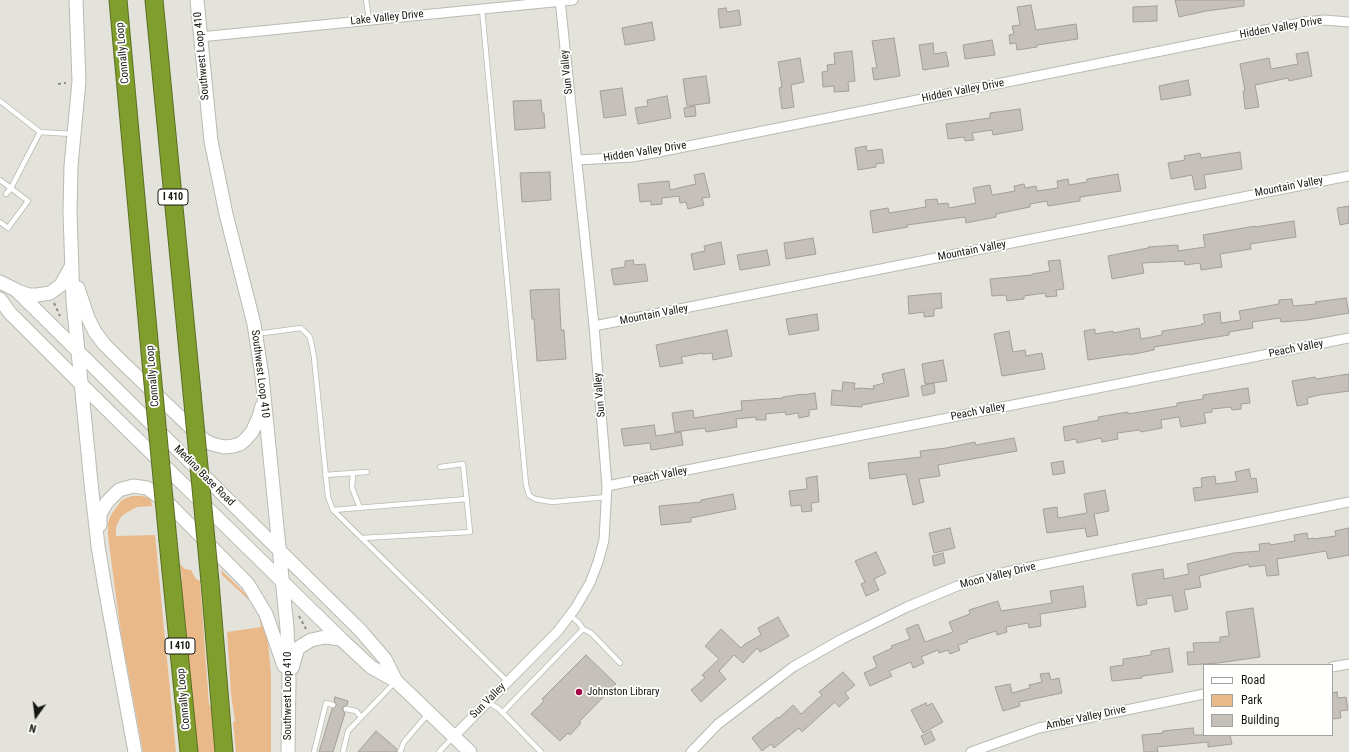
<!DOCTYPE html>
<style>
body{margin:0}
#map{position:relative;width:1349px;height:752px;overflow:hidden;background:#e3e3db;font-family:"Roboto Condensed",sans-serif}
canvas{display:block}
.legend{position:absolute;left:1203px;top:664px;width:130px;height:72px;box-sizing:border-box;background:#fffffe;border:1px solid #a2a2a0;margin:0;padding:5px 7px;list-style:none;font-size:12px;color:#161613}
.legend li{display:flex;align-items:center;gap:8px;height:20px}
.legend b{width:20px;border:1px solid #a2a2a0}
.north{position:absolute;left:16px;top:696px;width:40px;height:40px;-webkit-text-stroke:3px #fffffe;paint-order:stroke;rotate:194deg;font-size:11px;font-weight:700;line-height:16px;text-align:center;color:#161613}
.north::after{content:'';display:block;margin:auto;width:14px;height:18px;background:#161613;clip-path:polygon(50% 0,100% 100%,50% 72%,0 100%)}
</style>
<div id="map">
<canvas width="1349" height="752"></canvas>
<ul class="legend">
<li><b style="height:5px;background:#fff"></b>Road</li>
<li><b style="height:11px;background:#eab98a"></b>Park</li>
<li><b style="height:11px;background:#c5c1ba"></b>Building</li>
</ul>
<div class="north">N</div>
</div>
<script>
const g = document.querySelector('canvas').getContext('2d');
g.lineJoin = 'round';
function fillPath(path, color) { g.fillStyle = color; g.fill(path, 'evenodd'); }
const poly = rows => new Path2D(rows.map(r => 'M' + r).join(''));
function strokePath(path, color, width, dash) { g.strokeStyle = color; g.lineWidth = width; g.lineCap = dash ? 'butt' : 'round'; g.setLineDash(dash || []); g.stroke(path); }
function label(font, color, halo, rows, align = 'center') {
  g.font = font + ' "Roboto Condensed",sans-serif'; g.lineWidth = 3.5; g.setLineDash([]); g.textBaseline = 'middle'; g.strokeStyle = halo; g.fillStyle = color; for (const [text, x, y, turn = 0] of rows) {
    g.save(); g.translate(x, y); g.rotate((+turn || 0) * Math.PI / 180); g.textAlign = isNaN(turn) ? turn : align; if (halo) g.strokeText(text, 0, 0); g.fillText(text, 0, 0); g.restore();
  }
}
fillPath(poly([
 [132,496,141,496,151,498,152,506,137,507,126,513,121,517,116,527,116,536,155,535,176,752,143,752,121,634,108,536,108,523,111,515,121,501,126,498],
 [180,564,185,569,191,570,196,579,200,581,209,705,212,706,216,752,197,752,180,580,182,578],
 [221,570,252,600,267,631,271,674,271,752,236,752,233,722,235,721,231,694,227,632,261,627,259,616,250,601,222,575]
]), '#eab98a');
const building = poly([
 [1175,0,1244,0,1244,6,1206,11,1179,17,1175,0],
 [1031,5,1036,30,1076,24,1078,39,1037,45,1037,47,1017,50,1016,43,1010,44,1009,35,1014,34,1012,26,1020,25,1017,7,1031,5],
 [1157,6,1157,21,1133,22,1133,7,1157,6],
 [726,8,727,12,739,10,741,25,720,28,718,9,726,8],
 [652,22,655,40,625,45,622,28,652,22],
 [894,38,900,76,874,80,872,68,877,68,872,41,894,38],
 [992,40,995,55,965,59,963,45,992,40],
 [933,43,934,54,946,52,949,66,923,70,919,45,933,43],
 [852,51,855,81,848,82,849,91,834,92,834,86,823,87,822,72,828,71,827,65,835,64,834,53,852,51],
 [1308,52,1312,76,1289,81,1288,78,1255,85,1259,107,1245,109,1243,91,1245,91,1240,64,1269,58,1271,69,1298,64,1296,54,1308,52],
 [800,58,804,82,791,85,794,107,782,109,779,88,782,87,778,62,800,58],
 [706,76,710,103,687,106,683,79,706,76],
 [1188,80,1191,95,1161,100,1159,86,1188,80],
 [622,88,626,115,604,118,600,91,622,88],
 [667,96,671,118,638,124,635,108,648,106,647,100,667,96],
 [541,100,542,113,544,113,545,128,515,130,513,101,541,100],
 [695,106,696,116,685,117,684,108,695,106],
 [1020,109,1023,130,993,135,992,130,972,133,974,140,965,141,964,137,948,139,946,124,990,118,990,113,1020,109],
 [866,146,867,151,882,149,884,163,876,164,876,167,858,170,855,148,866,146],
 [1240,152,1242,169,1204,175,1206,188,1195,190,1192,175,1171,179,1168,163,1185,160,1184,156,1200,153,1201,158,1240,152],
 [550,172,551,200,522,202,520,173,550,172],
 [704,173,710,197,702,198,704,205,688,209,686,202,680,203,679,196,662,198,662,204,651,205,651,201,640,202,638,184,669,181,670,190,696,184,694,175,704,173],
 [1118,174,1121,191,1080,197,1080,201,1048,206,1047,201,1030,204,1030,207,996,214,996,217,966,223,965,217,907,225,908,227,873,233,870,211,888,208,889,213,926,207,925,200,937,199,938,204,948,203,949,208,976,203,973,188,990,185,992,195,1015,191,1014,186,1024,184,1025,188,1036,186,1037,191,1058,188,1057,181,1068,179,1069,185,1087,182,1087,179,1118,174],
 [1349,206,1349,223,1340,225,1337,208,1349,206],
 [1294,221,1296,237,1250,244,1251,249,1220,254,1222,267,1201,270,1200,263,1185,265,1184,261,1142,263,1144,273,1112,279,1108,256,1148,248,1148,247,1178,245,1178,251,1205,247,1203,235,1255,226,1255,227,1294,221],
 [813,238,816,254,786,259,784,243,813,238],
 [721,242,725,264,694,270,691,254,705,251,704,246,721,242],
 [767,250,770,265,740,270,737,255,767,250],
 [633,260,634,265,645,264,648,281,614,285,611,269,625,267,625,261,633,260],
 [1060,260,1064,289,1056,290,1057,296,1046,297,1045,293,1024,296,1024,299,1007,301,1006,295,992,296,990,279,1032,275,1032,274,1050,271,1048,261,1060,260],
 [559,289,561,330,564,330,566,359,537,361,534,319,532,319,530,290,559,289],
 [941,293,942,308,934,309,934,316,924,317,924,312,909,314,908,296,941,293],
 [1346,298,1349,313,1307,320,1281,322,1280,318,1252,322,1253,328,1229,332,1229,335,1154,347,1154,350,1129,355,1129,354,1088,360,1084,331,1095,329,1095,334,1113,331,1113,333,1139,328,1141,339,1162,335,1162,331,1202,325,1201,324,1205,323,1203,315,1220,312,1221,323,1241,320,1239,311,1279,304,1279,300,1292,299,1293,306,1316,304,1315,302,1346,298],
 [817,314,819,330,789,335,786,319,817,314],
 [727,330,732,356,713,360,712,353,703,354,703,353,681,357,683,363,660,367,656,345,727,330],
 [1009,331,1013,352,1025,350,1026,356,1042,353,1045,369,1002,376,994,334,1009,331],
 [943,360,947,381,925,384,922,364,943,360],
 [904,369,909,396,862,405,862,407,831,405,832,390,842,391,843,382,855,383,854,389,860,388,874,389,873,386,884,383,882,374,904,369],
 [1349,374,1349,391,1319,395,1307,398,1308,404,1297,406,1292,381,1315,377,1316,379,1349,374],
 [934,383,935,393,923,396,921,386,934,383],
 [1248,388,1250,403,1241,404,1241,409,1232,410,1231,407,1212,409,1212,412,1204,413,1206,423,1181,427,1179,417,1161,420,1162,428,1141,432,1140,430,1117,433,1118,439,1102,442,1101,438,1077,443,1076,439,1065,441,1063,427,1099,420,1098,417,1128,412,1128,414,1177,406,1177,403,1203,399,1203,395,1248,388],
 [815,393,817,409,809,410,809,416,799,418,798,413,786,415,785,412,766,414,766,420,756,420,756,417,736,419,737,427,706,432,705,428,675,432,672,413,693,410,694,418,742,410,741,401,783,398,783,397,803,394,803,395,815,393],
 [654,425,656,436,681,432,683,445,651,450,650,443,624,446,621,429,654,425],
 [1014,438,1017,451,938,465,940,476,919,479,924,502,913,505,906,474,870,479,868,463,921,457,920,451,946,448,975,442,976,445,1014,438],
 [1063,461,1065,473,1053,475,1051,463,1063,461],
 [1249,469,1251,479,1256,478,1258,492,1195,501,1193,488,1202,487,1201,478,1215,476,1216,484,1237,481,1235,472,1249,469],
 [817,476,819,502,811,503,812,511,802,512,801,505,791,506,789,491,807,489,806,478,817,476],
 [1105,490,1109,511,1094,514,1098,535,1087,537,1085,528,1047,533,1043,509,1057,507,1058,518,1087,513,1084,494,1105,490],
 [733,494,736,509,691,518,691,522,661,525,659,506,701,502,701,500,733,494],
 [950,528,955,548,934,553,929,533,950,528],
 [1349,528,1349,555,1328,559,1326,551,1277,559,1279,575,1267,576,1265,565,1249,567,1249,564,1199,576,1201,587,1184,590,1188,609,1175,612,1172,595,1146,599,1147,604,1137,606,1132,574,1163,569,1164,579,1189,574,1187,564,1234,553,1260,551,1259,544,1270,543,1270,545,1295,541,1294,535,1307,533,1308,539,1314,538,1314,539,1336,536,1335,531,1349,528],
 [876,552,886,573,874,579,879,590,866,596,861,584,865,582,855,561,876,552],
 [943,553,945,563,934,566,932,556,943,553],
 [1083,586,1086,607,1040,614,1041,626,1029,628,1028,623,1006,627,1007,632,997,635,996,631,967,640,968,642,958,645,960,650,950,654,948,650,939,653,938,650,921,657,924,663,913,668,911,662,889,671,892,676,870,686,864,673,877,667,873,657,892,648,891,646,910,639,906,629,918,624,925,642,953,632,949,622,970,614,969,610,998,601,1001,611,1052,603,1050,591,1083,586],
 [1253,608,1260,657,1218,663,1188,665,1187,652,1194,652,1193,643,1220,642,1220,637,1229,636,1226,612,1253,608],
 [778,617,789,636,760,652,757,648,743,663,734,655,719,671,726,679,701,702,691,690,705,678,702,675,719,659,705,646,721,629,741,648,745,644,761,635,758,628,778,617],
 [1169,648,1173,672,1142,676,1142,678,1112,681,1110,667,1123,665,1123,659,1151,655,1151,651,1169,648],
 [586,655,616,684,579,722,581,723,570,735,568,733,560,741,531,714,544,701,542,699,586,655],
 [843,672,855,685,845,693,849,698,839,707,835,702,802,732,799,728,774,748,771,744,762,751,752,738,778,717,779,718,793,705,801,714,822,695,819,692,843,672],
 [1049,673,1051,680,1059,678,1062,693,1019,702,1020,706,1003,711,995,687,1010,684,1012,693,1030,688,1029,685,1042,682,1040,674,1049,673],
 [1337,692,1338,698,1346,697,1348,710,1340,711,1341,718,1332,719,1332,693,1337,692],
 [335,697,348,701,347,705,342,708,343,711,345,713,333,752,319,752,332,709,336,706,336,704,334,701,335,697],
 [926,703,927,706,932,703,943,722,923,733,911,710,926,703],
 [1193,728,1194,735,1230,735,1232,744,1208,747,1208,742,1157,747,1158,752,1144,752,1142,735,1163,733,1163,731,1193,728],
 [376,731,397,749,396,752,358,752,376,731],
 [931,731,935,740,925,745,921,736,931,731]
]);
fillPath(building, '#c5c1ba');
strokePath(building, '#a39f98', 1);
const lane = poly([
 [366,0,369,19],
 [482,9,526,485,529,495,535,499,552,502,607,497],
 [0,101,40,132,72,134],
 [0,180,28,201,8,228,0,222],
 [6,194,11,188,40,132],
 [256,334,301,328,310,337,314,357,328,497,333,510,508,682],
 [353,473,352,488,360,508],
 [325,475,367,472],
 [333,510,467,499],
 [362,538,470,532,463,464,440,467],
 [570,615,579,623,583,629,591,633,620,663],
 [488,702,499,709,541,752],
 [346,709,356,711,361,717],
 [502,713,583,629],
 [314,752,326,703,333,705],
 [343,752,348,731,395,682],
 [400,752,404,742,428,714],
 [439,752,453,737]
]);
const street = poly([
 [200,37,573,0],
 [577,160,632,157,654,153,1305,22,1324,20,1349,22],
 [594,326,1349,176],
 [607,486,1349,338],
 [1332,667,1349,664],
 [454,736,558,631,576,607,590,583,598,562,604,540,607,486,594,326,560,0],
 [691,752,718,724,793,667,842,639,907,607,957,586,1006,572,1349,502],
 [971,752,1039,728,1204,694]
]);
const secondary = poly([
 [76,0,79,81,71,166,70,213,73,301,91,483,98,546,105,588,135,752],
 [197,0,211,141,226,214,254,324,262,376,287,628,289,680,288,752],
 [0,282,16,290,24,298,360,630,385,659,396,681],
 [78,288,88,318,95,332,104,344,123,363,204,440,212,444,224,447,233,446,240,444,245,440,252,432,259,417,262,406],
 [17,291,29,295,37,295,50,293,61,285,71,267],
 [0,299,10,313,82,385,341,639,371,667,396,681,470,752],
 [100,525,100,514,107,502,119,490,133,486,147,488,169,504,248,584,266,614,284,666],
 [292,668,298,648,311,640,325,637,341,639]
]);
const highway = poly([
 [118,0,150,352],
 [154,0,192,393],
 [168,541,189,752],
 [210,582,224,752]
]);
strokePath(lane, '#babab2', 6);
strokePath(street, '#babab2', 11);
strokePath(secondary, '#babab2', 15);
strokePath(highway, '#5b6e24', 19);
strokePath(poly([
 [58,84,66,83],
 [54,303,60,316],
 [299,616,306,629]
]), '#8c8c86', 2, [3, 3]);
strokePath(lane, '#fff', 4.5);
strokePath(street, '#fff', 9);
strokePath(secondary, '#fff', 13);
strokePath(highway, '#809e2d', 17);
const highwayBridge = poly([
 [150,352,168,541],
 [192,393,210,582]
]);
strokePath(highwayBridge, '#5b6e24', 19, []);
strokePath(highwayBridge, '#809e2d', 17);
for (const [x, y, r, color] of [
 [579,692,4,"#a20846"]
]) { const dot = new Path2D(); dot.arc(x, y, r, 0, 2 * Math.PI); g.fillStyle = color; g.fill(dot); strokePath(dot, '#fffffe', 1.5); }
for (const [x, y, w] of [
 [173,197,30],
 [180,646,30]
]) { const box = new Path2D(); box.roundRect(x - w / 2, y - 8, w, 16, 3); g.fillStyle = '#fffffe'; g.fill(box); strokePath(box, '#161613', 1); }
label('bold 10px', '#161613', null, [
 ["I 410",173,197],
 ["I 410",180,646]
]);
label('11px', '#161613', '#fffffe', [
 ["Lake Valley Drive",387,18,-6],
 ["Hidden Valley Drive",1281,28,-10],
 ["Connally Loop",123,53,-95],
 ["Southwest Loop 410",202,56,-95],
 ["Sun Valley",567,72,-96],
 ["Hidden Valley Drive",963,91,-11],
 ["Hidden Valley Drive",645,152,-9],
 ["Mountain Valley",1289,187,-11],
 ["Mountain Valley",972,251,-11],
 ["Mountain Valley",654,315,-11],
 ["Peach Valley",1296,349,-11],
 ["Southwest Loop 410",260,374,83],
 ["Connally Loop",153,376,-95],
 ["Sun Valley",600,395,-95],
 ["Peach Valley",978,412,-11],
 ["Medina Base Road",204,476,45],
 ["Peach Valley",660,476,-11],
 ["Moon Valley Drive",998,576,-14],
 ["Southwest Loop 410",288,696,-90],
 ["Connally Loop",184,699,-95],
 ["Sun Valley",488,701,-45],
 ["Amber Valley Drive",1086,718,-12]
]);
label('11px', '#161613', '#fffffe', [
 ["Johnston Library",587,692]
], 'left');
</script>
